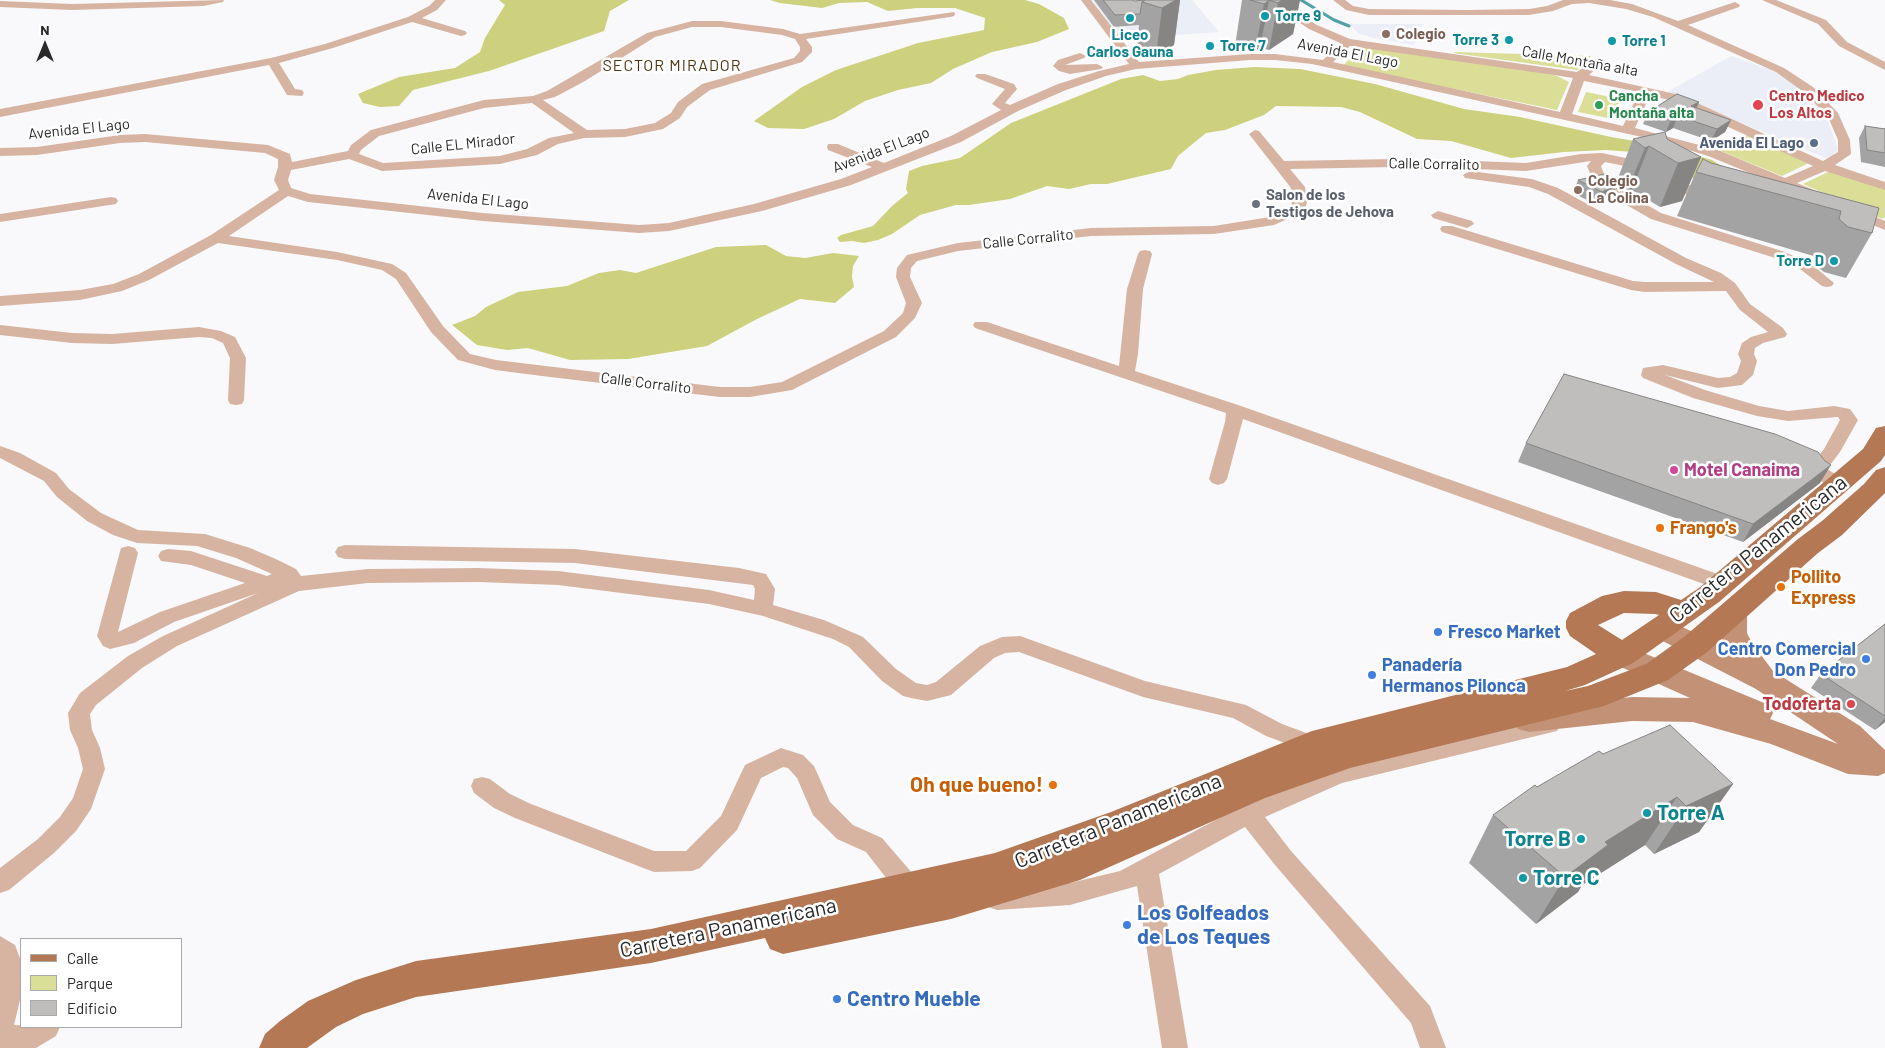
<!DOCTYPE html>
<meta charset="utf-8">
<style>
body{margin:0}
#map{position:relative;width:1885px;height:1048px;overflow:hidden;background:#f9f9fb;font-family:Barlow,sans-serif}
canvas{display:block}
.legend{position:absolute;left:20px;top:938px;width:162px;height:90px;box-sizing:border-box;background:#fff;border:1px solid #a9a9a9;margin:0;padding:6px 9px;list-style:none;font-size:15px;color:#292929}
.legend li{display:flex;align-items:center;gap:10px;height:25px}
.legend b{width:25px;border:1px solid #a9a9a9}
.north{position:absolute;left:20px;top:20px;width:50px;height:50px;-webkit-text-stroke:4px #fff;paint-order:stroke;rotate:0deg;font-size:14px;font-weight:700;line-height:20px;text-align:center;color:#292929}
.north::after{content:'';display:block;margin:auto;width:18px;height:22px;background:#292929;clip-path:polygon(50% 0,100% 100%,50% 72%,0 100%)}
</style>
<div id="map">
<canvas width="1885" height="1048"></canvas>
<ul class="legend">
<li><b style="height:6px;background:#b47854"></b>Calle</li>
<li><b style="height:14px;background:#dade97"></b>Parque</li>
<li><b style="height:14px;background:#bfbebd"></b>Edificio</li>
</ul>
<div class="north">N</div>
</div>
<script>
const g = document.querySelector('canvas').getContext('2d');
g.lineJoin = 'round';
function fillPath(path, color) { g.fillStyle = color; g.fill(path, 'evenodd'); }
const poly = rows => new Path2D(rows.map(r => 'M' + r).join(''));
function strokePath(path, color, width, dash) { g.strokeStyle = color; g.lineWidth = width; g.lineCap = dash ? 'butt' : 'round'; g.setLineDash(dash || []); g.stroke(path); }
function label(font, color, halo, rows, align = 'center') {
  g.font = font + ' Barlow,sans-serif'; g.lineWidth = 5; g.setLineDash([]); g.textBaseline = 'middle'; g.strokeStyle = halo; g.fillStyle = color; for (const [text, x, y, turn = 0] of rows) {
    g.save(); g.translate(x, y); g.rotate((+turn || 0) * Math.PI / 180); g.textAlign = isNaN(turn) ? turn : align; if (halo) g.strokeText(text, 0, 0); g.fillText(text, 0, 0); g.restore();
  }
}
fillPath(poly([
 [1092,0,1192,0,1219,32,1120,39],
 [1349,24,1424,24,1406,37,1418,40,1414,45,1373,38,1358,33],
 [1731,56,1783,74,1796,84,1827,117,1838,150,1828,159,1667,92]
]), '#eceef7');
fillPath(poly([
 [1362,45,1543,72,1557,76,1569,82,1557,110,1343,66],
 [1455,52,1591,56,1577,70,1453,53],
 [1586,92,1620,99,1613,119,1578,112],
 [1747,135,1813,161,1782,176,1716,149],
 [1832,170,1885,188,1885,217,1882,219,1803,184]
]), '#dade97');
fillPath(poly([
 [499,0,629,0,610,11,604,31,489,71,413,90,399,106,380,107,363,103,358,94,399,77,455,68,480,52,485,38,505,5],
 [770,0,1025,0,1039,4,1064,18,1069,29,1037,42,992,52,953,69,931,83,898,90,865,101,834,119,804,129,768,128,754,121,802,87,836,70,918,43,984,30,985,18,955,8,917,8,888,11,867,2,839,3,822,8,780,3],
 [1255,67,1300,69,1375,84,1464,109,1520,117,1611,137,1664,146,1712,160,1723,167,1713,189,1645,153,1606,150,1564,152,1511,158,1451,141,1417,139,1360,112,1341,107,1276,106,1264,115,1225,130,1206,133,1178,156,1171,169,1107,184,1091,184,1069,189,1047,186,1010,199,969,205,956,205,920,215,892,234,878,240,864,243,852,241,840,242,837,238,841,235,873,226,892,206,908,193,906,189,909,171,922,166,960,158,1011,123,1121,79,1143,75,1160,81,1178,79,1188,75,1216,70],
 [766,245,786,256,805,258,833,253,859,256,853,266,852,277,854,287,835,303,800,299,757,319,707,346,628,359,570,360,528,348,507,350,477,345,452,325,475,316,486,307,518,292,567,286,599,273,620,270,636,273,716,247]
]), '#cdd07d');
strokePath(poly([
 [1301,0,1334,20,1349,26]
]), '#50a2a8', 3);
fillPath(poly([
 [224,0,223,2,203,6,72,10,0,7,0,1,72,4,224,0],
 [435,0,446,0,437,10,422,18,465,31,467,33,465,35,461,36,412,22,333,48,279,63,295,89,302,90,304,93,302,96,287,95,269,65,0,117,0,109,271,58,325,44,408,17,429,6,435,0],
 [1081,0,1091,0,1139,62,1250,54,1275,54,1323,60,1340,43,1309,29,1266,0,1278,0,1317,25,1350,39,1577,72,1592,61,1600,61,1602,63,1600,65,1589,75,1680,95,1823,161,1838,152,1838,140,1828,117,1805,93,1776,72,1653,17,1626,9,1589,3,1572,4,1553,11,1529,15,1369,15,1346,10,1333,0,1345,0,1353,6,1369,9,1468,10,1529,9,1547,6,1563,0,1610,0,1632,4,1678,21,1735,2,1740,5,1739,7,1688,25,1784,68,1813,87,1838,113,1850,140,1851,154,1835,165,1885,182,1885,190,1825,171,1797,183,1814,190,1816,193,1809,197,1708,156,1660,141,1312,64,1275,60,1250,60,1136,69,1106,76,1066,90,1018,111,961,142,851,185,762,211,669,231,639,233,483,221,308,202,288,196,229,236,337,252,392,264,406,273,443,326,470,354,496,360,720,387,750,387,782,382,884,331,903,313,906,303,896,277,897,268,907,255,958,243,1091,228,1214,226,1270,217,1292,207,1291,188,1249,134,1255,130,1259,131,1284,161,1395,159,1430,162,1449,160,1526,163,1581,154,1602,153,1649,163,1715,199,1717,202,1710,206,1705,205,1640,169,1605,162,1601,166,1603,172,1621,190,1661,213,1782,251,1810,263,1834,283,1832,286,1827,287,1822,286,1800,269,1772,257,1651,219,1611,196,1590,173,1587,166,1591,161,1526,171,1449,168,1430,170,1395,167,1290,169,1305,187,1307,202,1305,209,1303,212,1274,225,1214,234,1091,236,958,251,917,261,911,268,910,277,922,303,915,318,896,337,792,390,750,397,720,397,550,377,495,370,458,360,431,332,396,279,382,270,337,260,218,243,149,280,122,291,80,300,0,306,0,296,80,290,113,284,139,274,211,235,279,190,274,180,278,167,278,159,265,153,145,142,120,143,37,155,0,156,0,148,37,147,120,135,145,134,268,145,290,154,292,162,348,151,351,145,371,130,484,100,533,96,547,91,647,33,692,21,721,21,783,29,800,34,954,12,955,14,954,16,950,17,806,39,812,47,812,52,802,62,710,90,687,107,680,118,663,129,625,137,584,138,558,144,537,155,500,164,382,171,349,159,291,170,288,180,291,188,310,194,483,213,639,225,669,223,754,204,841,179,872,167,828,150,827,147,828,144,838,144,884,163,951,136,1001,110,992,104,1005,89,977,78,975,76,977,74,985,74,1014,84,1017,89,1005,103,1010,105,1058,84,1099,71,1129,64,1081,0],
 [692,27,721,27,782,35,795,39,800,47,800,51,794,58,702,84,678,102,671,113,655,123,625,129,587,130,543,100,555,97,585,81,655,37,692,27],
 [1350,46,1554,75,1573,78,1560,112,1333,62,1350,46],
 [1584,81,1639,92,1623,126,1572,114,1584,81],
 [1650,95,1672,101,1813,166,1785,178,1718,150,1635,128,1650,95],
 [532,103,574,133,549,138,527,149,500,156,383,163,359,154,361,150,379,136,484,108,532,103],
 [1762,0,1776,0,1826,20,1847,42,1885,62,1885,70,1839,46,1818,24,1762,0],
 [1080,53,1086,56,1084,58,1065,65,1097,64,1103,67,1101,69,1070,74,1059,71,1053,66,1058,60,1080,53],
 [1470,171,1532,179,1558,188,1686,258,1721,273,1735,283,1750,304,1783,328,1787,334,1785,337,1763,343,1755,348,1754,354,1757,361,1753,375,1742,385,1718,388,1665,375,1705,390,1759,406,1788,411,1834,406,1850,409,1858,420,1840,452,1827,469,1845,480,1848,484,1845,488,1839,490,1833,488,1815,478,1808,469,1824,449,1840,420,1838,417,1788,421,1757,416,1693,398,1643,378,1641,375,1643,368,1663,365,1718,378,1730,377,1737,373,1741,361,1738,354,1742,343,1751,337,1768,332,1740,310,1726,291,1645,292,1631,290,1442,232,1440,229,1442,226,1452,226,1633,281,1645,282,1714,282,1676,264,1548,194,1529,187,1465,178,1463,175,1470,171],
 [111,197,116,198,118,201,116,204,0,222,0,214,111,197],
 [1851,207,1885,221,1885,230,1846,214,1844,211,1851,207],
 [1438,211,1472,221,1474,224,1467,228,1433,218,1431,215,1438,211],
 [1145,250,1150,251,1152,254,1143,289,1138,354,1135,371,1241,406,1729,578,1732,583,1729,588,1722,590,1715,588,1243,419,1227,479,1224,483,1218,485,1212,483,1209,479,1225,422,1226,413,975,328,973,325,975,322,987,322,1119,366,1127,289,1138,254,1140,251,1145,250],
 [0,325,72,333,112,334,199,327,221,331,235,337,246,358,244,400,242,404,236,405,230,404,228,400,230,358,223,343,212,338,199,337,112,344,72,343,0,335,0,325],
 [0,446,20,453,56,473,69,489,101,513,127,525,138,530,205,534,250,548,278,560,296,569,301,576,368,569,479,568,558,571,709,590,754,600,755,589,753,585,575,563,345,559,338,557,335,552,338,547,345,545,575,549,739,568,766,574,775,589,773,605,824,620,863,637,896,669,916,683,927,685,936,682,980,646,1002,637,1020,636,1145,681,1246,705,1282,724,1320,738,1323,744,1320,750,1312,753,1266,736,1233,718,1143,697,1019,652,1005,653,994,658,951,695,927,701,911,698,903,696,882,681,849,647,833,639,763,616,709,604,558,585,479,582,368,583,299,591,177,646,142,668,96,705,90,714,92,730,100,748,105,769,91,809,76,831,54,853,9,890,0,893,0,868,38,839,60,817,73,798,83,769,78,748,70,730,68,713,80,693,128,656,163,636,258,593,174,622,134,643,110,649,103,646,97,636,121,548,128,546,135,548,138,553,118,632,160,612,245,583,191,565,161,561,158,556,161,551,168,549,191,551,267,576,272,574,236,558,197,546,137,543,113,535,87,521,57,497,44,481,0,458,0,446],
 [1549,716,1557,719,1560,725,1557,731,1342,783,1265,817,1291,851,1430,1006,1446,1048,1420,1048,1411,1023,1275,865,1245,827,1159,874,1188,1048,1162,1048,1137,886,1070,905,997,910,988,907,985,899,988,891,997,888,1070,883,1120,871,1240,807,1338,766,1549,716],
 [781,748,803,755,814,766,830,802,853,825,882,838,919,881,922,889,919,897,910,900,901,897,866,852,837,839,813,815,797,778,788,768,783,767,761,778,737,830,700,868,692,871,654,872,646,869,515,818,494,808,474,793,471,786,474,779,482,777,490,779,510,794,531,804,654,851,686,851,721,816,745,765,781,748],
 [0,936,15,945,21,961,21,996,14,1025,60,1027,56,1036,36,1048,0,1048,0,936]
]), '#d6b4a1');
fillPath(poly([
 [1733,603,1743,606,1747,613,1747,633,1752,643,1773,671,1860,726,1885,750,1885,773,1878,776,1848,774,1771,744,1693,722,1632,721,1529,732,1518,729,1514,720,1518,711,1529,708,1632,697,1690,698,1612,663,1607,655,1612,647,1622,644,1769,705,1773,713,1770,719,1838,744,1756,689,1651,635,1647,628,1651,621,1661,617,1725,647,1719,633,1719,613,1723,606,1733,603]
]), '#c39175');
fillPath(poly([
 [1885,426,1885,455,1881,461,1719,602,1633,663,1585,685,1565,691,1588,686,1646,664,1684,637,1798,539,1822,521,1864,484,1876,470,1885,467,1885,493,1882,496,1842,535,1818,553,1706,653,1668,680,1604,706,1350,768,1265,798,1080,880,951,919,783,954,770,949,765,938,651,963,416,997,363,1014,336,1027,307,1048,259,1048,265,1034,280,1021,308,1001,356,980,416,961,651,929,995,853,1111,812,1312,731,1567,667,1596,654,1570,636,1566,628,1566,621,1570,613,1602,596,1624,591,1656,592,1681,600,1699,588,1863,449,1876,428,1885,426],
 [1624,613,1655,614,1659,615,1622,640,1598,625,1624,613]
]), '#b47854');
fillPath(poly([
 [1094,0,1133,0,1134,1,1145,0,1180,0,1174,45,1156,56,1137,50,1139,25,1114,27],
 [1242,0,1300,0,1293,34,1269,50,1260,48,1255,51,1235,46],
 [1699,102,1697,108,1731,120,1725,132,1711,141,1673,128,1666,132,1643,124,1648,112],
 [1865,126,1885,129,1885,167,1861,162,1859,138],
 [1633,139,1667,139,1701,157,1682,201,1660,207,1632,190,1627,191,1616,183],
 [1711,163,1879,208,1872,233,1846,278,1824,272,1814,264,1817,257,1677,216,1696,172],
 [1578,180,1616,186,1611,198,1597,205,1573,193],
 [1526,443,1820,483,1743,542,1518,462],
 [1885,624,1885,722,1875,730,1811,688,1821,674],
 [1603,754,1733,784,1699,832,1654,854,1645,845,1582,885,1578,892,1536,924,1469,863,1493,815,1537,787]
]), '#a4a3a3');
fillPath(poly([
 [1176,0,1180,0,1174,45,1156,56,1162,8],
 [1269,0,1260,48,1255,51,1264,4],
 [1282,0,1300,0,1293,34,1269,50,1278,3],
 [1699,102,1694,114,1691,106],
 [1678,116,1673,128,1666,132,1671,120],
 [1731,120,1725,132,1711,141,1717,129],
 [1649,146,1632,190,1627,191,1645,148],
 [1701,157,1682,201,1660,207,1678,163],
 [1616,186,1611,198,1597,205,1602,192],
 [1831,465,1820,483,1743,542,1753,524],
 [1885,718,1885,722,1875,730],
 [1733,784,1699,832,1654,854,1686,806],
 [1677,797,1645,845,1582,885,1578,892,1536,924,1565,877,1605,842]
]), '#868584');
const building = poly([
 [1103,0,1133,0,1134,1,1145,0,1142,2,1140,14,1115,15,1103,0],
 [1145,0,1176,0,1162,8,1142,2,1145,0],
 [1250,0,1282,0,1278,3,1269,0,1264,4,1250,0],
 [1677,94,1699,102,1691,106,1731,120,1717,129,1678,116,1671,120,1648,112,1677,94],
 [1865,126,1885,129,1885,153,1867,150,1865,126],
 [1665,132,1667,139,1701,157,1678,163,1649,146,1645,148,1633,139,1665,132],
 [1703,159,1711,163,1879,208,1872,233,1848,227,1839,219,1841,211,1696,172,1703,159],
 [1605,174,1616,186,1602,192,1578,180,1605,174],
 [1564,374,1775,434,1818,452,1825,461,1831,465,1753,524,1526,443,1564,374],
 [1885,624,1885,716,1821,674,1885,624],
 [1670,725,1733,784,1686,806,1677,797,1605,842,1608,845,1565,877,1493,815,1535,785,1537,787,1599,751,1603,754,1670,725]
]);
fillPath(building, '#bfbebd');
strokePath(building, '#868584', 1);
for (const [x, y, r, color] of [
 [1265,16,5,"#0f9aa8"],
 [1130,18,5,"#0f9aa8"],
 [1386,34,5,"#8d6e63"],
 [1509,40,5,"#0f9aa8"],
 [1612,41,5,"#0f9aa8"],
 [1210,46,5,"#0f9aa8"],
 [1599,105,5,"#2e9e5b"],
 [1758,105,6,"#e0444e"],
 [1814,143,5,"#5c6f8a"],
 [1578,190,5,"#8d6e63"],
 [1256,204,5,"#6b7280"],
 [1834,261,5,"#0f9aa8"],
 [1674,470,5,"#d1479c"],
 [1660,528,5,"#e8710a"],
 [1781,587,5,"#e8710a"],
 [1438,632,5,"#3f7fe0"],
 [1866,659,5,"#3f7fe0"],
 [1372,675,5,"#3f7fe0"],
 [1851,704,5,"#e0444e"],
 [1053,785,5,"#e8710a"],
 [1647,813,5,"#0f9aa8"],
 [1581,839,5,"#0f9aa8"],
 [1523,878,5,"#0f9aa8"],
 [1127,925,5,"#3f7fe0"],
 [837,999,5,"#3f7fe0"]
]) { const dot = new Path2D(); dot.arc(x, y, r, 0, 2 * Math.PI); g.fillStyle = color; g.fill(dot); strokePath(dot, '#fff', 2); }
label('bold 15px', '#0d838f', '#fff', [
 ["Torre 9",1275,16],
 ["Liceo",1130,35,"center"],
 ["Carlos Gauna",1130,52,"center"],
 ["Torre 3",1499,40,"right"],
 ["Torre 1",1622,41],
 ["Torre 7",1220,46],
 ["Torre D",1824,261,"right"]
], 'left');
label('bold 15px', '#785e54', '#fff', [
 ["Colegio",1396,34],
 ["Colegio",1588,181],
 ["La Colina",1588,198]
], 'left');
label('15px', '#292929', '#fff', [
 ["Avenida El Lago",1348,53,11],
 ["Calle Montaña alta",1580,61,10],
 ["Avenida El Lago",79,129,-6],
 ["Calle EL Mirador",463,144,-6],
 ["Avenida El Lago",881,150,-21],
 ["Calle Corralito",1434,164,1],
 ["Avenida El Lago",478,199,6],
 ["Calle Corralito",1028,239,-6],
 ["Calle Corralito",646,383,7]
]);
label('bold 15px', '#27864d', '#fff', [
 ["Cancha",1609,96],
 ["Montaña alta",1609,113]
], 'left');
label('bold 15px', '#be3a42', '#fff', [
 ["Centro Medico",1769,96],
 ["Los Altos",1769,113]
], 'left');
label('bold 15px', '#4e5e75', '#fff', [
 ["Avenida El Lago",1804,143]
], 'right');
label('bold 15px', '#5b616d', '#fff', [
 ["Salon de los",1266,195],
 ["Testigos de Jehova",1266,212]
], 'left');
g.letterSpacing = '1px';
label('16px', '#4d3412', '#fff', [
 ["SECTOR MIRADOR",672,66]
]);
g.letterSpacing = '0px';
label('bold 18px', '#b23c85', '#fff', [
 ["Motel Canaima",1684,470]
], 'left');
label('bold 18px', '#c56008', '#fff', [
 ["Frango's",1670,528],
 ["Pollito",1791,577],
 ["Express",1791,598]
], 'left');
label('bold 18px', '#366cbe', '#fff', [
 ["Fresco Market",1448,632],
 ["Centro Comercial",1856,649,"right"],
 ["Don Pedro",1856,670,"right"],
 ["Panadería",1382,665],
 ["Hermanos Pilonca",1382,686]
], 'left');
label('bold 18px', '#be3a42', '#fff', [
 ["Todoferta",1841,704]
], 'right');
label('21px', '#292929', '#fff', [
 ["Carretera Panamericana",1758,549,-39],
 ["Carretera Panamericana",1118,821,-22],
 ["Carretera Panamericana",728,928,-12]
]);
label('bold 21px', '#c56008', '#fff', [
 ["Oh que bueno!",1043,785]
], 'right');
label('bold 21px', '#0d838f', '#fff', [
 ["Torre A",1657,813],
 ["Torre B",1571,839,"right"],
 ["Torre C",1533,878]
], 'left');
label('bold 21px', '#366cbe', '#fff', [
 ["Los Golfeados",1137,913],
 ["de Los Teques",1137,937],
 ["Centro Mueble",847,999]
], 'left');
</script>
